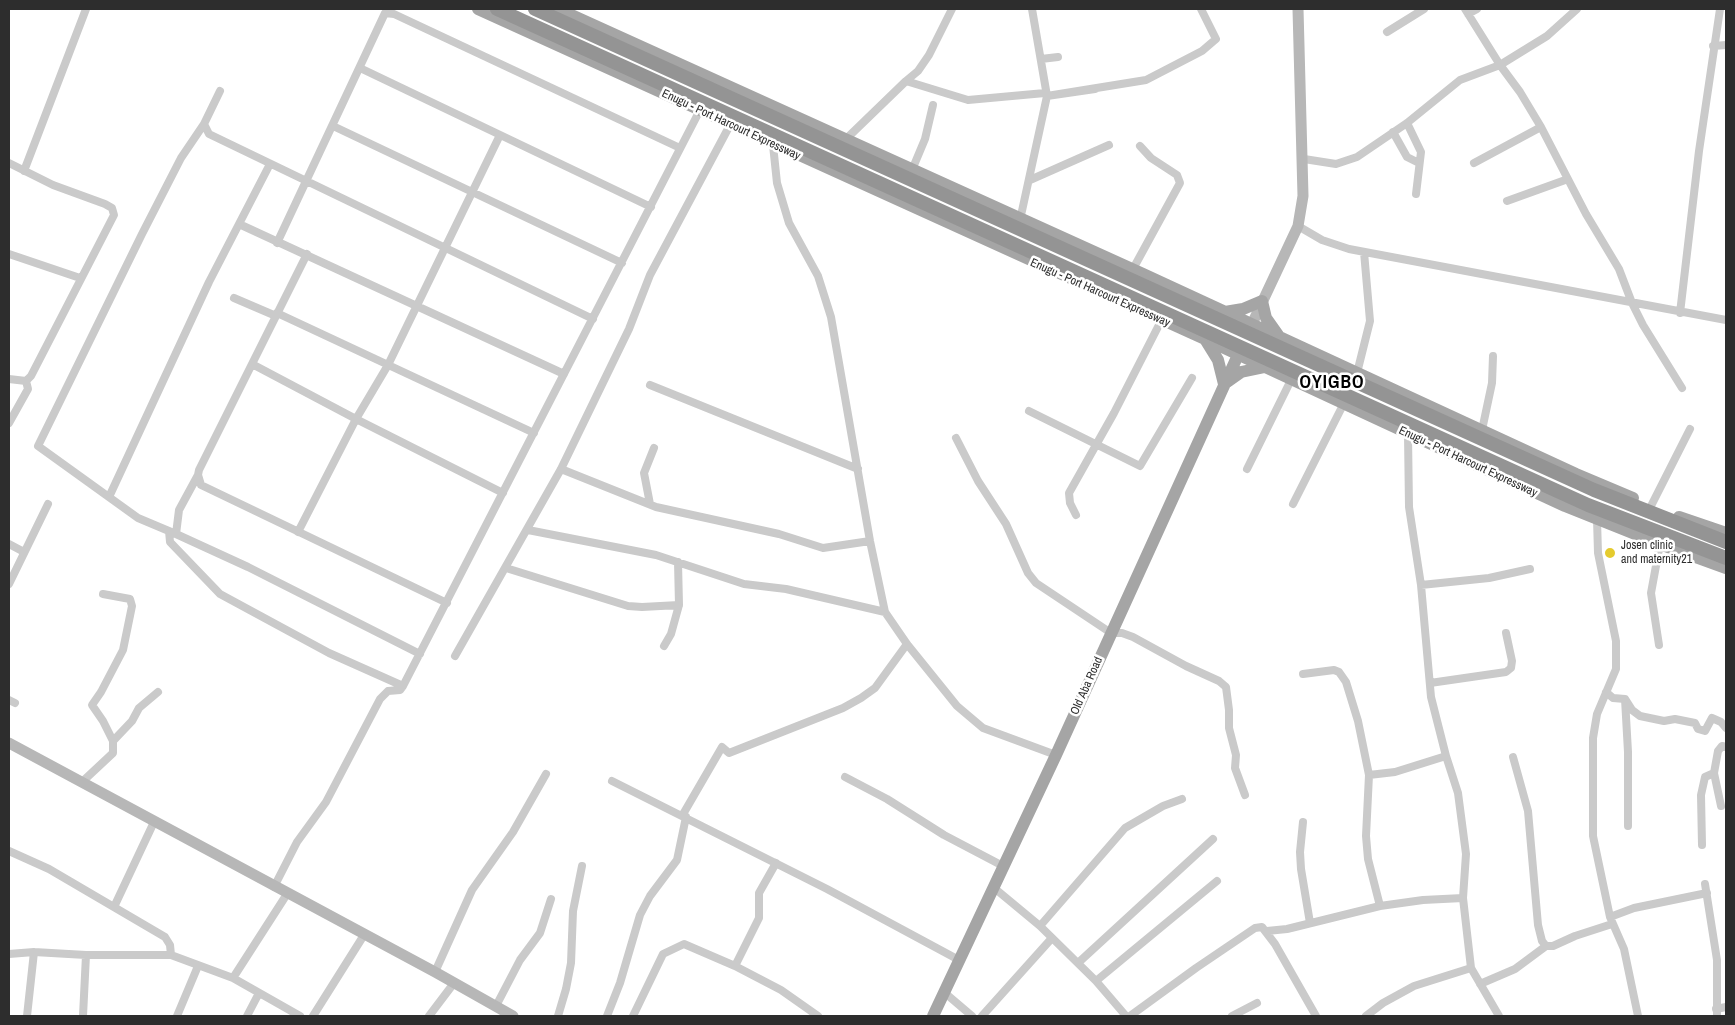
<!DOCTYPE html>
<style>
body{margin:0}
#map{position:relative;width:1735px;height:1025px;overflow:hidden;background:#fff;font-family:"Archivo Narrow",sans-serif}
canvas{display:block}
.frame{position:absolute;inset:0;border:10px solid #2d2d2d;pointer-events:none}
</style>
<div id="map">
<canvas width="1735" height="1025"></canvas>
<div class="frame"></div>
</div>
<script>
const g = document.querySelector('canvas').getContext('2d');
g.lineJoin = 'round';
const poly = rows => new Path2D(rows.map(r => 'M' + r).join(''));
function strokePath(path, color, width, dash) { g.strokeStyle = color; g.lineWidth = width; g.lineCap = dash ? 'butt' : 'round'; g.setLineDash(dash || []); g.stroke(path); }
function label(font, color, halo, rows, align = 'center') {
  g.font = font + ' "Archivo Narrow",sans-serif'; g.lineWidth = 5; g.setLineDash([]); g.textBaseline = 'middle'; g.strokeStyle = halo; g.fillStyle = color; for (const [text, x, y, turn = 0] of rows) {
    g.save(); g.translate(x, y); g.rotate((+turn || 0) * Math.PI / 180); g.textAlign = isNaN(turn) ? turn : align; if (halo) g.strokeText(text, 0, 0); g.fillText(text, 0, 0); g.restore();
  }
}
strokePath(poly([
 [1465,9,1500,65,1520,92,1541,127,1586,214,1619,269,1632,303,1643,325,1682,388],
 [1468,14,1477,9],
 [1387,32,1424,9],
 [1713,46,1726,45],
 [1041,59,1058,57],
 [360,68,651,207],
 [906,81,918,71,929,55,952,9],
 [1095,89,1047,96,1146,80,1202,51,1216,39,1201,9],
 [220,91,204,124,209,134,593,319],
 [1407,123,1421,152,1416,194],
 [333,126,622,263],
 [1393,132,1407,157,1419,163],
 [845,140,906,81,968,100,1045,93],
 [773,145,777,183,789,223,818,276,831,317,870,541,885,612,907,644,957,706,983,728,1056,755],
 [1304,159,1336,164,1357,157,1407,123,1460,80,1500,65,1547,36,1577,9],
 [9,163,53,185,105,204,112,208,114,215,31,376,26,381,9,379],
 [1474,163,1541,127],
 [912,170,925,139,933,105],
 [24,171,86,9],
 [1030,180,1109,145],
 [1507,201,1568,179],
 [1020,220,1047,96,1032,9],
 [239,224,564,374],
 [1298,226,1322,240,1349,249,1726,320],
 [277,243,385,13,394,14,680,148],
 [9,254,80,278],
 [307,254,199,470,198,475,201,485,447,603],
 [1133,269,1180,183,1177,175,1151,158,1140,146],
 [234,298,276,316],
 [277,313,534,433],
 [1680,313,1699,151,1720,9],
 [252,364,356,419,503,493],
 [1357,373,1370,321,1364,252],
 [650,385,858,469],
 [1029,411,1140,466,1192,378],
 [9,423,28,389,26,381],
 [1482,430,1492,383,1493,356],
 [1408,435,1409,507,1421,585,1431,697,1446,756,1458,793,1466,854,1463,898,1471,968,1499,1016],
 [956,438,978,481,1006,524,1028,573,1036,583,1111,633,1122,633,1133,637,1186,666,1219,681,1226,687,1229,710,1229,728,1236,755,1235,768,1245,795],
 [561,469,656,507,779,534,823,548,870,541],
 [1247,469,1291,380],
 [198,475,179,510,176,534,138,518,38,446,142,234,181,158,204,124],
 [109,497,209,282,270,164],
 [650,504,644,473,654,448],
 [1293,504,1344,403],
 [1651,506,1690,429],
 [1076,515,1070,503,1069,493,1114,413,1161,321],
 [1597,519,1598,553,1616,641,1616,669,1597,714,1593,738,1593,836,1610,917,1624,949,1638,1016],
 [528,530,656,555,744,584,786,589,885,612],
 [169,531,170,542,220,594,329,653,403,686],
 [298,532,356,419,388,365,500,135],
 [176,534,248,567,420,654],
 [9,544,24,552],
 [506,568,628,606,642,607,679,605,678,562],
 [9,584,48,504],
 [1421,585,1489,578,1530,569],
 [1659,645,1651,593,1660,544],
 [664,646,671,634,679,605],
 [455,656,561,469,629,329,650,275,730,125],
 [1303,674,1334,670,1339,672,1346,682,1358,721,1369,775],
 [1430,683,1506,672,1511,668,1512,661,1506,633],
 [1606,692,1613,698,1625,699,1632,710,1640,716,1664,721,1675,719,1695,723,1698,729,1705,731,1712,718,1721,722,1726,728],
 [1625,699,1628,752,1628,826],
 [9,700,15,703],
 [113,741,132,721,139,708,158,692],
 [1513,757,1528,811,1538,925,1542,941,1546,946,1553,946,1575,936,1612,924],
 [845,777,887,799,944,835,1003,866],
 [612,781,827,889,959,960],
 [82,782,113,753,113,741,103,721,92,705,101,692,123,650,132,606,130,599,103,594],
 [1721,806,1714,773,1718,751,1722,746,1726,747],
 [682,816,722,747,729,753,843,708,861,698,875,688,907,644],
 [1303,822,1300,852,1301,869,1310,923],
 [1702,845,1701,795,1705,777,1714,773],
 [9,851,49,869,165,937,170,945,171,955,233,978,300,1016],
 [1705,884,1717,960,1717,1016],
 [274,887,297,842,326,802,380,699,388,691,400,690,403,686,700,110],
 [993,887,1040,926,1096,981,1126,1016],
 [1380,906,1368,859,1366,836,1369,775,1395,772,1446,756],
 [114,907,154,822],
 [1610,917,1634,908,1707,893],
 [1040,926,1125,828,1163,806,1182,799],
 [1267,931,1287,929,1380,906,1423,900,1463,898],
 [9,954,34,952,86,955,171,955],
 [1078,963,1213,839],
 [735,966,781,990,818,1016],
 [435,972,472,890,513,832,546,774],
 [233,978,287,894],
 [1096,981,1217,881],
 [1480,984,1515,969,1546,946],
 [945,993,972,1016],
 [496,1006,520,960,540,933,551,899],
 [1716,1009,1726,1007],
 [27,1016,34,952],
 [83,1016,86,955],
 [177,1016,198,966],
 [247,1016,259,993],
 [313,1016,364,935],
 [429,1016,454,983],
 [558,1016,566,989,571,963,573,911,582,866],
 [607,1016,620,983,640,915,650,896,677,860,686,817],
 [633,1016,663,954,684,944,735,966,759,918,759,893,776,863],
 [982,1016,1052,938],
 [1130,1016,1196,968,1255,928,1262,927,1275,944,1316,1016],
 [1232,1016,1257,1003],
 [1366,1016,1383,1003,1414,986,1471,968]
]), '#cacaca', 8);
strokePath(poly([
 [1252,324,1298,226,1303,196,1298,9],
 [9,743,435,972,513,1016]
]), '#b7b7b7', 11);
strokePath(poly([
 [478,9,1205,339,1565,506,1660,544,1726,568],
 [558,9,1143,274,1576,474,1633,498],
 [1225,312,1243,309,1262,301,1266,318,1278,335],
 [1205,339,1218,360,1224,384,1241,372,1265,367],
 [1679,517,1726,533],
 [933,1016,1056,755,1238,355]
]), '#a5a5a5', 12);
strokePath(poly([
 [497,9,1588,505,1726,558],
 [535,9,1594,490,1726,542]
]), '#949494', 14);
for (const [x, y, r, color] of [
 [1610,553,6,"#e5cb2e"]
]) { const dot = new Path2D(); dot.arc(x, y, r, 0, 2 * Math.PI); g.fillStyle = color; g.fill(dot); strokePath(dot, '#fff', 2); }
label('12px', '#2d2d2d', '#fff', [
 ["Enugu - Port Harcourt Expressway",731,125,25],
 ["Enugu - Port Harcourt Expressway",1100,293,24],
 ["Enugu - Port Harcourt Expressway",1468,462,25],
 ["Old Aba Road",1087,686,-66]
]);
label('12px', '#2d2d2d', '#fff', [
 ["Josen clinic",1621,546],
 ["and maternity21",1621,560]
], 'left');
g.letterSpacing = '1px';
label('bold 18px', '#000', '#fff', [
 ["OYIGBO",1332,383]
]);
g.letterSpacing = '0px';
</script>
